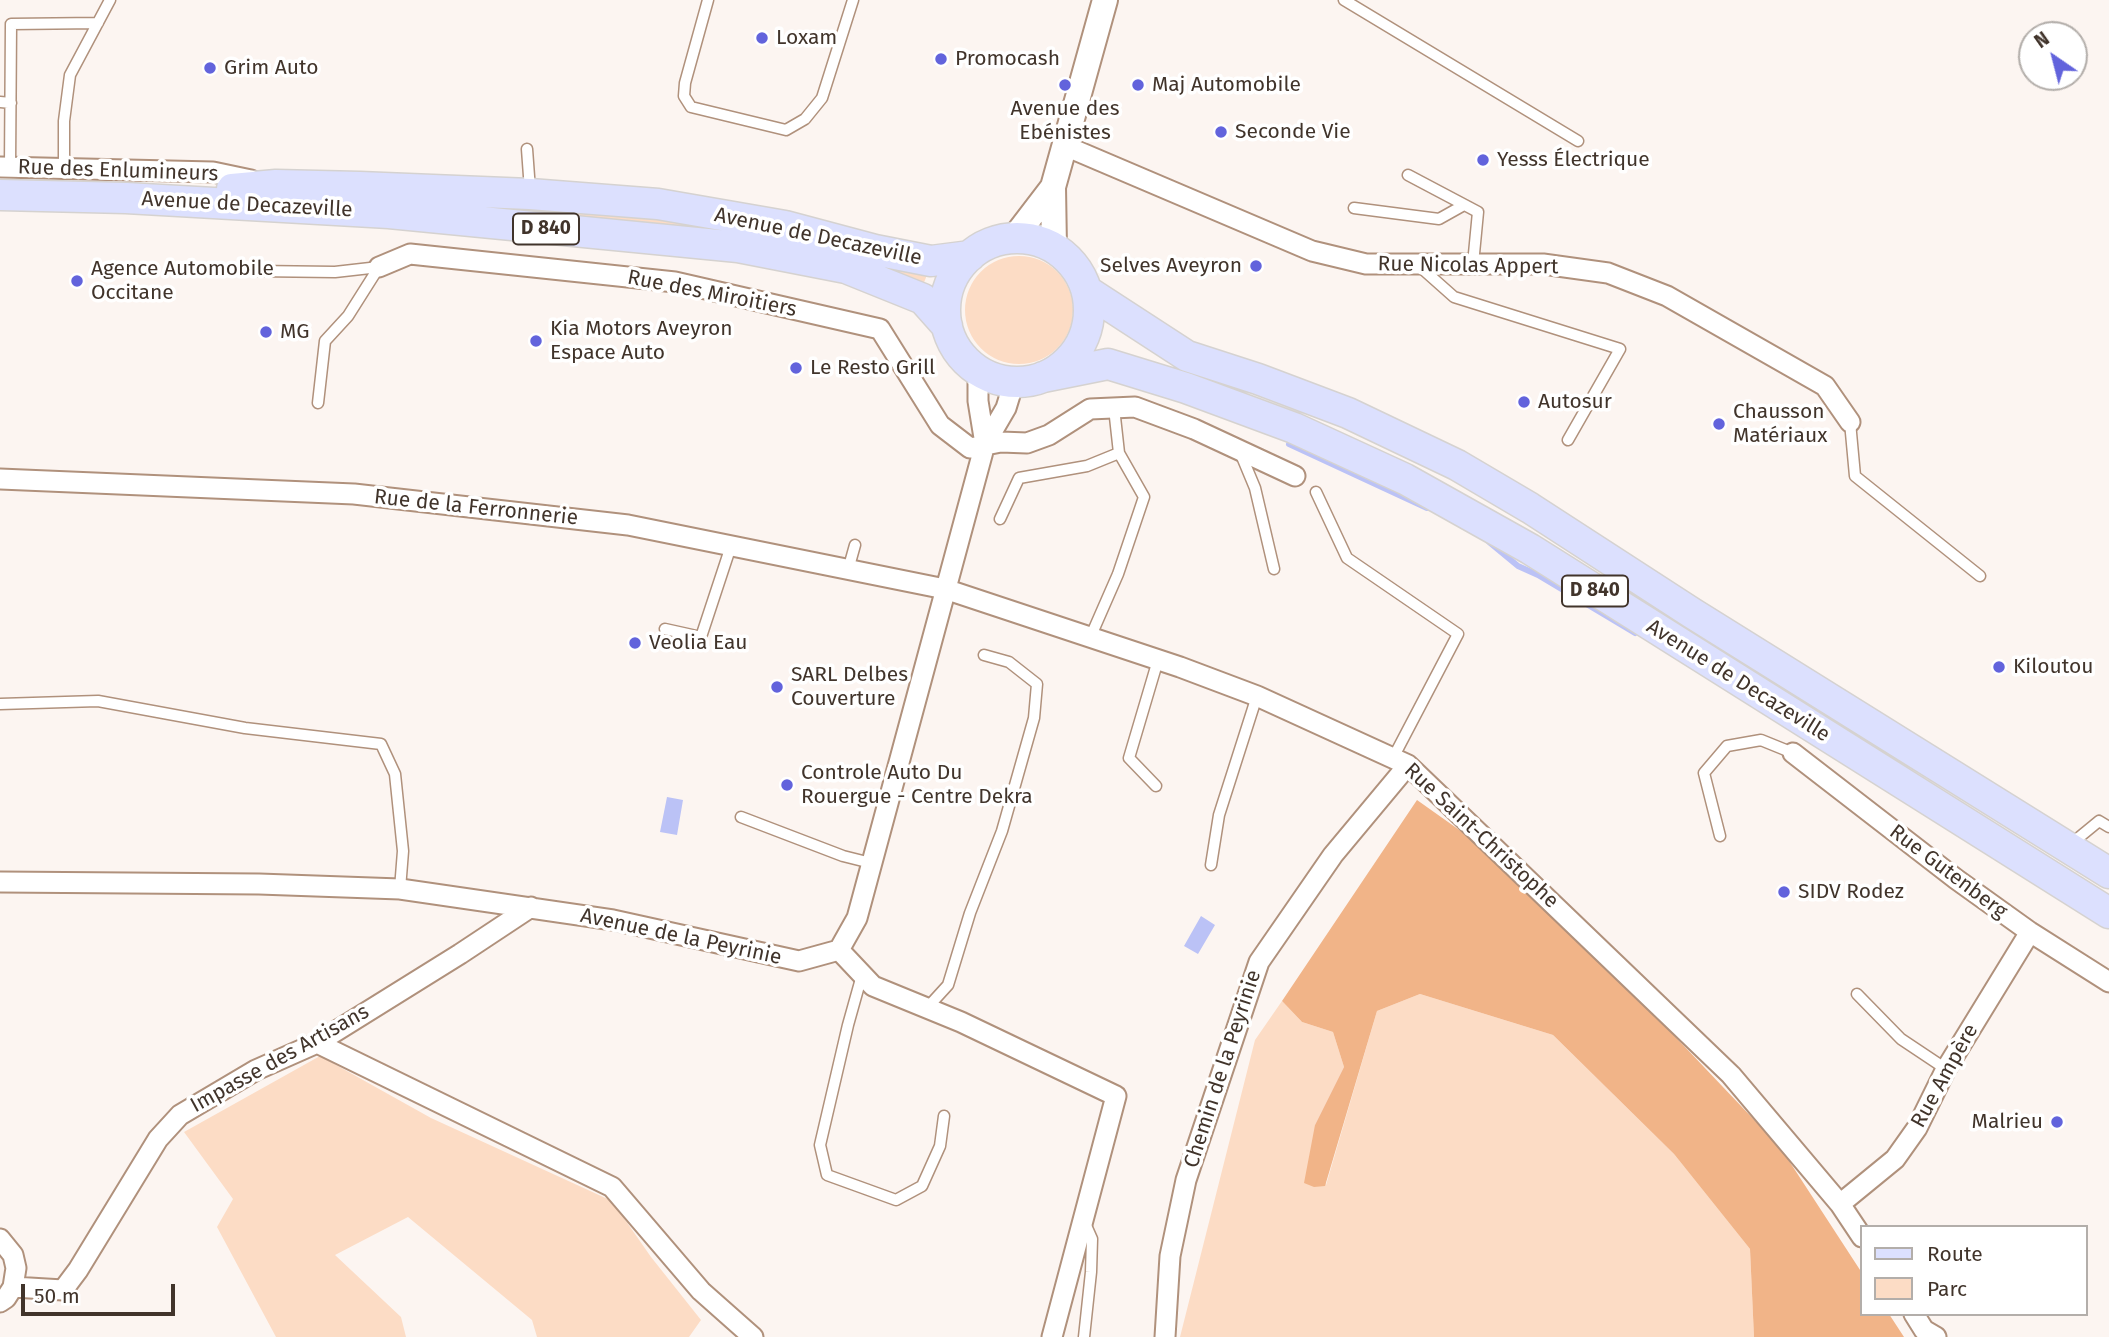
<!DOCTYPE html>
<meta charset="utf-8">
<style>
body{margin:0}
#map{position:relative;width:2109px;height:1337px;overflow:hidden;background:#fcf5f1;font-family:"Fira Sans",sans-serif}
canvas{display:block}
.legend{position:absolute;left:1860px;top:1225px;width:228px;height:91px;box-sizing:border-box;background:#fff;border:2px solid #b3aeaa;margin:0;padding:9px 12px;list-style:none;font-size:21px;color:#41342b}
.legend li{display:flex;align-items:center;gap:14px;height:35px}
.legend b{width:35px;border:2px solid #b3aeaa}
.north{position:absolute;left:2018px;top:21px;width:70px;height:70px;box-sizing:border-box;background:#fff;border:2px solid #b3aeaa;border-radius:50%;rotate:325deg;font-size:19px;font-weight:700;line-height:28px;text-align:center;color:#41342b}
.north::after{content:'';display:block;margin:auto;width:24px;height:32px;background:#6263dc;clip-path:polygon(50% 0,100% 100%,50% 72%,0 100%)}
.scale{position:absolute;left:21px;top:1284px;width:154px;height:32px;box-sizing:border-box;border:4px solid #41342b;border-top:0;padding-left:9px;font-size:21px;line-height:24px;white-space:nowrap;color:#41342b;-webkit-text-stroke:5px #fff;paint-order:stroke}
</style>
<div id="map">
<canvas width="2109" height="1337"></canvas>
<ul class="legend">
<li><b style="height:9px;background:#dce0fe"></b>Route</li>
<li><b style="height:19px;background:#fcdcc5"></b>Parc</li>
</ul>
<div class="north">N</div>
<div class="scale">50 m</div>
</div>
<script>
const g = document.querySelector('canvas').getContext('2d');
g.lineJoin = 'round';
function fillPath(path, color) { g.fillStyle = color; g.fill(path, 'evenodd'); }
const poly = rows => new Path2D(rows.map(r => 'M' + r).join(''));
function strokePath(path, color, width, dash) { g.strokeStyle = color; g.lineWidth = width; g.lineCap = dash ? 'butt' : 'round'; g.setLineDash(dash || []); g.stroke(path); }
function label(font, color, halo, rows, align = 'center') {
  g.font = font + ' "Fira Sans",sans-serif'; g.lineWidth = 7; g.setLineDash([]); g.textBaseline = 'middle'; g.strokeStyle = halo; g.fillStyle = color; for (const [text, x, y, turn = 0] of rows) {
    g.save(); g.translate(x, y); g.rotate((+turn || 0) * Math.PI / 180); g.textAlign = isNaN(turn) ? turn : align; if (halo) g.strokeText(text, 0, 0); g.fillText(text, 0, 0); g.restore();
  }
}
fillPath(poly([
 [519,204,670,216,929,270,921,290,515,213],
 '965 310a54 54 0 1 1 108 0a54 54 0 1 1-108 0Z',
 [1420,994,1553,1035,1674,1154,1750,1249,1754,1337,1180,1337,1255,1040,1282,1001,1302,1022,1333,1032,1344,1067,1315,1125,1326,1185,1377,1011],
 [320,1056,431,1118,612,1201,651,1257,701,1320,689,1337,537,1337,532,1320,408,1217,335,1255,401,1317,406,1337,276,1337,217,1227,233,1199,184,1132]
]), '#fcdcc5');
fillPath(poly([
 [1417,800,1465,834,1665,1026,1780,1147,1862,1273,1862,1314,1889,1314,1904,1337,1754,1337,1750,1249,1674,1154,1553,1035,1420,994,1377,1011,1325,1186,1314,1187,1304,1183,1315,1125,1344,1067,1333,1032,1302,1022,1282,1001]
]), '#f1b488');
fillPath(poly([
 [667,797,683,800,677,835,660,832],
 [1201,916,1215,925,1198,954,1184,946]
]), '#bbc2f6');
strokePath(poly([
 [1289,444,1427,508],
 [1489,542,1518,566,1538,575,1635,633]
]), '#bbc2f6', 6);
const service = poly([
 [708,0,685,83,684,96,691,107,786,130,805,119,822,98,853,0],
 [1344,0,1578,141],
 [0,102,11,103],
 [527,149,530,190],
 [10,167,11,24,98,23],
 [64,168,64,121,70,75,110,0],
 [1408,175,1478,212,1473,264],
 [1354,208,1439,219,1464,205],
 [1418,265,1454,297,1620,349,1568,440],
 [255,271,335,272,379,267],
 [318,403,325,341,348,316,379,267],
 [1850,422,1855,476,1980,576],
 [1240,452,1255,488,1274,569],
 [1316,492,1347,558,1458,634,1393,758],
 [1000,519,1019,478,1087,466,1119,453,1114,408],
 [848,570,855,545],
 [665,629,701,637,731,546],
 [1090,638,1118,574,1144,497,1119,453],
 [0,704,98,701,245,728,381,744,395,774,403,851,400,889],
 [1156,786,1129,758,1158,660],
 [741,817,843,856,871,863],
 [1720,836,1704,773,1727,746,1761,740,1793,753],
 [2071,844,2099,821,2109,827],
 [1211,865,1219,815,1257,696],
 [862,975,848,1025,820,1145,827,1175,896,1200,922,1186,940,1146,944,1116],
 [1857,994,1901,1039,1946,1069],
 [927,1008,948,985,970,913,1002,831,1034,718,1037,684,1009,662,984,655],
 [1084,1337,1091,1272,1092,1239,1084,1221]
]);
const minor = poly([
 [1063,145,1312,251,1366,264,1543,264,1608,273,1667,296,1825,386,1850,422],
 [0,167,213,172,251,180],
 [379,267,410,254,675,282,880,329,940,425,970,448,1001,442,1027,443,1049,435,1090,409,1135,407,1194,429,1295,476],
 [978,370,978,401,985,444],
 [0,479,354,494,628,525,945,589,1180,667,1257,696,1408,765,1731,1075,1840,1204,1862,1237],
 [1793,753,1956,879,2030,932,2109,982],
 [0,882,259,884,400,889,613,920,799,961,839,950],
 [839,950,857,918,985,444,1006,408,1014,382],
 [839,950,873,986,961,1022,1116,1096,1052,1337],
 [317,1043,612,1187,701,1291,753,1337],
 [1840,1204,1895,1159,1917,1128,1946,1069,2030,932],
 [0,1239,13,1255,16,1268,13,1287,6,1298,0,1302],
 [13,1287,63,1290,78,1270,158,1139,180,1115,256,1070,317,1043,460,954,531,907],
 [1914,1314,1924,1330,1936,1337],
 [1165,1337,1170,1256,1186,1180,1259,962,1333,855,1408,765]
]);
const tertiary = poly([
 [1014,238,1053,187],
 [1054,248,1053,187,1105,0]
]);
const primary = poly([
 [232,189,276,185,360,187,530,194,658,204,785,226,875,250,931,261,970,256],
 [0,195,126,198,389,213,738,247,846,268,923,299,947,326],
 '945 310a72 72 0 1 1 144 0a72 72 0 1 1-144 0Z',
 [1087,291,1187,356,1258,379,1348,413,1457,465,1530,508,1692,613,2109,873],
 [1043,377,1108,364,1186,388,1294,428,1405,479,1530,549,2109,913]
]);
strokePath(service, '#b0917c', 13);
strokePath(minor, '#b0917c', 23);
strokePath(tertiary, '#b0917c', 28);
strokePath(primary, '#d5d2d0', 33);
strokePath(service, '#fff', 10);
strokePath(minor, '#fff', 19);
strokePath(tertiary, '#fff', 24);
strokePath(primary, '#dce0fe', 30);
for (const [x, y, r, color] of [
 [762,38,7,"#6263dc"],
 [941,59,7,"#6263dc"],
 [210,68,7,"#6263dc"],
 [1065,85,7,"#6263dc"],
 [1138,85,7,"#6263dc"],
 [1221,132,7,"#6263dc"],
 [1483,160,7,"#6263dc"],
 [1256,266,7,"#6263dc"],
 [77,281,7,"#6263dc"],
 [266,332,7,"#6263dc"],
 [536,341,7,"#6263dc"],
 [796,368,7,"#6263dc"],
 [1524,402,7,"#6263dc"],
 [1719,424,7,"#6263dc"],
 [635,643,7,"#6263dc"],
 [1999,667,7,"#6263dc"],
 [777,687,7,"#6263dc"],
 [787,785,7,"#6263dc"],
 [1784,892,7,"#6263dc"],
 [2057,1122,7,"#6263dc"]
]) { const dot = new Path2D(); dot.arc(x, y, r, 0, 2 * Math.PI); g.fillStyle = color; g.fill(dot); strokePath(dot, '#fff', 2.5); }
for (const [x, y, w] of [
 [546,229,66],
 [1595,591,66]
]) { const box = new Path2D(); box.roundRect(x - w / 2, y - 15.5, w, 31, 5); g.fillStyle = '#fff'; g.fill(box); strokePath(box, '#41342b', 2); }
label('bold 19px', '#41342b', null, [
 ["D 840",546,229],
 ["D 840",1595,591]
]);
label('21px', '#41342b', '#fff', [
 ["Loxam",776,38],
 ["Promocash",955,59],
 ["Grim Auto",224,68],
 ["Maj Automobile",1152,85],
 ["Avenue des",1065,109,"center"],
 ["Ebénistes",1065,133,"center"],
 ["Seconde Vie",1235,132],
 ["Yesss Électrique",1497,160],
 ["Selves Aveyron",1242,266,"right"],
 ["Agence Automobile",91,269],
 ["Occitane",91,293],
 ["Kia Motors Aveyron",550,329],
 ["Espace Auto",550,353],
 ["MG",280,332],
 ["Le Resto Grill",810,368],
 ["Autosur",1538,402],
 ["Chausson",1733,412],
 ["Matériaux",1733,436],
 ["Veolia Eau",649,643],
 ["Kiloutou",2013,667],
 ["SARL Delbes",791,675],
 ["Couverture",791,699],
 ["Controle Auto Du",801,773],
 ["Rouergue - Centre Dekra",801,797],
 ["SIDV Rodez",1798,892],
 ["Malrieu",2043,1122,"right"]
], 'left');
label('21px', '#41342b', '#fff', [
 ["Rue des Enlumineurs",118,171,2],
 ["Avenue de Decazeville",247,205,3],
 ["Avenue de Decazeville",818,237,12],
 ["Rue Nicolas Appert",1468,266,1],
 ["Rue des Miroitiers",712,294,11],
 ["Rue de la Ferronnerie",476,508,6],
 ["Avenue de Decazeville",1738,681,32],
 ["Rue Saint-Christophe",1481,836,43],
 ["Rue Gutenberg",1948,872,37],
 ["Avenue de la Peyrinie",681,937,12],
 ["Impasse des Artisans",280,1059,-29],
 ["Chemin de la Peyrinie",1223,1069,-72],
 ["Rue Ampère",1945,1076,-61]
]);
</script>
